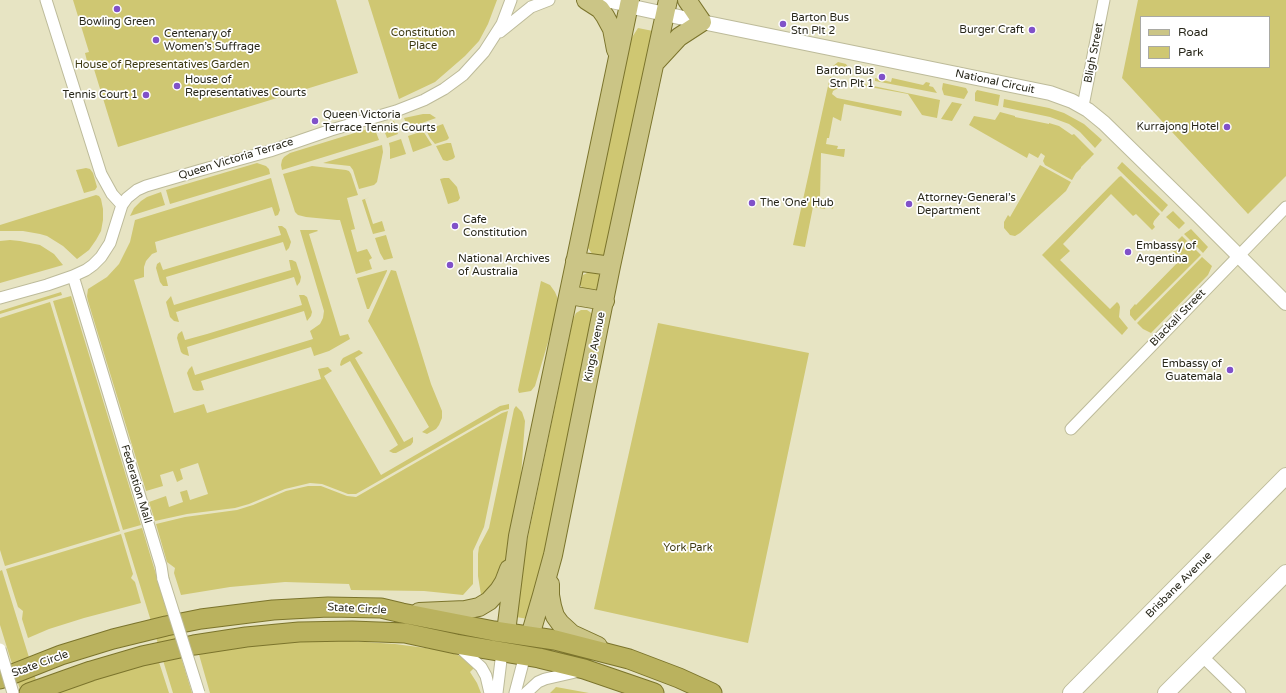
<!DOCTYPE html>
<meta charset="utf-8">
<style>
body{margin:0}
#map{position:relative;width:1286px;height:693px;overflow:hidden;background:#e7e4c3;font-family:"Varela Round",sans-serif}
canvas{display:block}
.legend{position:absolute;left:1140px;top:16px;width:130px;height:52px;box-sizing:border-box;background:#fff;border:1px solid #a9a9a3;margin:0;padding:5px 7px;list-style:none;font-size:12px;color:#28271a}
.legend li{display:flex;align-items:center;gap:8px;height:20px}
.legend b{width:20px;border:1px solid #a9a9a3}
</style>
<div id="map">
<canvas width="1286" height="693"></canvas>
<ul class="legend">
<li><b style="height:5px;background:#cbc586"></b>Road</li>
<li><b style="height:11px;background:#cfc772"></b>Park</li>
</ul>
</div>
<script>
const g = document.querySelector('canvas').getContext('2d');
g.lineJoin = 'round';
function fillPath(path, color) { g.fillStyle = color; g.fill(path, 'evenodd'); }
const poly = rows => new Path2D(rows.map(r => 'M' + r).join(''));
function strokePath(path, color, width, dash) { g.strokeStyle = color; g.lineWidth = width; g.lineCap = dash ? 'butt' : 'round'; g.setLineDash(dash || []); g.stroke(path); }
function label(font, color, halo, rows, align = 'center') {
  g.font = font + ' "Varela Round",sans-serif'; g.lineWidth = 3.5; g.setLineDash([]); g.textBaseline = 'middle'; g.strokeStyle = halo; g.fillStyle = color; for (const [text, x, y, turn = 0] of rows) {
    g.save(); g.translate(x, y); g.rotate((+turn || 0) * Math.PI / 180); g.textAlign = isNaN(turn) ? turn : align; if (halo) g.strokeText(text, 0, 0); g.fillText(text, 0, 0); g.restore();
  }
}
fillPath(poly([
 [73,0,336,0,358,73,118,147,93,66,89,67,87,61,85,53,89,52],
 [368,0,497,0,488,24,479,41,465,56,435,82,399,99],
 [1138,0,1286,0,1286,176,1248,214,1122,78],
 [1141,17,1269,17,1269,67,1141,67],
 [638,28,653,31,606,255,602,256,593,255,588,248,590,235,631,39],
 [838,62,846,64,848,67,848,75,833,72,832,70,833,66],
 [830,77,848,81,847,83,833,91,832,94,837,98,902,111,901,116,844,104,841,121,833,117,829,138,827,138,826,144,838,146,837,149,845,149,844,157,821,153,820,198,835,201,833,209,826,206,825,209,813,207,805,247,793,245],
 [875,78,891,82,892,78,923,85,926,82,930,83,929,86,933,87,937,93,875,81],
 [859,83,940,100,937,118,922,115,908,94,859,85],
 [943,83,966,88,968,92,964,99,944,95,942,89],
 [977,90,1000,95,998,106,975,101,975,93],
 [1004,99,1049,108,1064,113,1084,124,1102,140,1095,148,1080,132,1069,124,1050,117,1003,107],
 [952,102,962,104,952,121,941,119],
 [1000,112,1015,116,1015,117,1049,124,1049,123,1059,126,1072,135,1074,134,1094,154,1081,167,1081,168,1076,173,1072,180,1045,165,1043,161,1045,156,1041,153,1038,158,1029,153,1027,158,969,125,974,116,995,120],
 [423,114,430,114,436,118,408,128,404,118],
 [394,121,398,134,387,138,382,125],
 [443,124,449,138,447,140,435,144,430,138,426,130],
 [374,127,379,140,282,170,281,165,282,160,284,157,290,153],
 [423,131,432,145,413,152,408,136],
 [401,139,406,154,390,159,390,148,389,143],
 [447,143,451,143,455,157,453,159,447,161,443,160,436,146],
 [382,145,383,152,377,182,374,185,359,189,353,170,350,166,323,163],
 [1122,162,1168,205,1162,212,1117,168],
 [257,163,266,166,269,169,270,174,170,204,166,190],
 [1040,165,1071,182,1066,191,1020,233,1015,236,1010,235,1004,228,1004,222,1008,215,1010,217],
 [312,166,346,170,349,171,351,174,358,195,347,198,355,229,351,230,357,252,367,249,372,258,369,260,372,269,356,274,340,220,337,220,306,217,298,215,295,212,283,174],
 [86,168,90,169,93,173,97,187,95,190,84,193,76,170],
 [1121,176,1160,214,1154,221,1153,224,1155,227,1152,230,1136,214,1133,216,1111,194,1063,244,1070,251,1060,260,1110,309,1117,302,1119,304,1120,307,1119,317,1128,328,1122,335,1042,255,1119,177],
 [271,178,280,210,278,215,275,216,272,207,155,242,157,252,152,254,146,261,144,267,144,277,134,280,174,413,204,404,207,413,284,390,321,379,318,369,328,367,332,371,324,376,381,475,500,406,509,404,509,409,501,411,356,494,348,494,322,484,310,483,285,489,249,504,235,508,187,514,155,521,149,502,166,496,169,507,183,502,180,492,187,490,190,500,208,494,198,463,180,469,183,479,177,482,173,471,160,475,163,486,146,491,88,301,87,296,88,289,107,277,119,264,130,242,135,220],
 [444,178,449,178,457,187,460,198,458,201,448,204,440,179],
 [161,192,165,205,130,216,134,208,141,201,147,197],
 [96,195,99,196,101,199,103,209,103,220,101,231,96,240,89,250,77,259,63,246,47,236,40,234,23,231,0,231,0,225],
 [370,197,365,199,373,224,382,221,385,231,373,234,362,200],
 [1173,211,1185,223,1179,229,1166,217],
 [278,226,282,226,286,229,291,242,289,248,286,251,283,242,166,277,168,286,163,286,160,282,156,268,157,264,160,262,163,270,281,235],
 [1191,229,1208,247,1203,253,1184,234],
 [300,230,317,230,318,231,309,234,340,336,348,334,350,339,329,351,314,356,311,347,201,381,204,390,197,391,193,390,192,388,187,373,189,369,192,366,195,375,313,339,310,331,320,324,323,318,324,311],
 [386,235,393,258,384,260,380,253,375,238],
 [1182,236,1201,255,1135,321,1130,315,1130,310,1135,304,1136,305,1181,259,1166,244,1169,241,1173,242,1177,241],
 [10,240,20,241,40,245,54,254,63,265,0,283,0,241],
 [1202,257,1212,266,1208,275,1151,333,1143,329,1137,323],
 [289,260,292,260,296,262,301,277,300,282,297,286,294,277,176,312,179,322,174,321,170,317,166,302,171,296,174,305,260,279,291,270],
 [387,270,387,271,369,309,367,309,357,278],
 [391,270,396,271,431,384,442,411,442,418,439,425,436,429,427,434,422,432,429,427,368,321],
 [589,272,597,273,601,276,600,290,591,294,583,290,580,284,583,275],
 [541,281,550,285,555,292,558,299,557,312,535,386,531,391,519,393,518,390],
 [61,292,62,295,0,314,0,311],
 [299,295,304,295,307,297,312,312,311,316,307,321,304,311,187,347,189,356,183,354,181,352,177,338,178,334,182,331,185,340,207,334,302,305],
 [71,296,141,525,123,530,53,301],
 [50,302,120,531,5,566,0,550,0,318],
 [581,310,587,310,590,312,593,315,545,562,528,619,516,617,516,595,573,319,576,313],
 [658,323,809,353,748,643,594,609],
 [359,350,363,353,355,358,404,442,413,437,413,442,411,445,396,453,393,453,389,451,398,445,350,361,341,366,340,365,341,361,343,358],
 [516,406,522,412,525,421,520,490,503,575,482,601,478,576,478,554,479,547,489,528,514,409],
 [508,411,484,527,473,551,473,584,463,595,424,591,351,590,349,584,285,582,230,587,181,595,174,573,175,568,167,562,156,524,185,517,237,510,253,505,286,491,308,486,321,486,347,496,356,497,502,413],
 [142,528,192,693,173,693,124,533],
 [121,534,133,574,131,578,135,582,141,603,84,618,49,629,28,638,22,619,23,611,18,607,6,569],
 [2,570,40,693,21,693,0,625,0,571],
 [336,640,395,644,441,650,451,652,462,657,474,668,470,672,477,683,481,693,210,693,198,651,260,642],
 [158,659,169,693,45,693],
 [556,687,589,693,550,693]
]), '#cfc772');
const minor = poly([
 [46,0,101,174,112,194,122,205],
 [600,0,628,6],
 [500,32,531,7,549,0],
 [1083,106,1104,0],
 [73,276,161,566,163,579],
 [0,298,47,285,73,276,86,270,93,265,101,257,110,243,122,205,127,198,137,190,146,186,201,170,270,151,331,130,396,111,424,100,444,89,463,75,484,52,502,24,511,0],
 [1071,429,1286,207],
 [459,647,481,667,486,676,490,693],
 [1203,657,1240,693],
 [497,693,502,652],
 [515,693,525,655],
 [526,693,538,682,545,679,580,671]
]);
const tertiary = poly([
 [628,6,702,22,1050,93,1072,101,1088,110,1104,123,1197,214,1286,303]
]);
const secondary = poly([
 [1071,693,1286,476],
 [1166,693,1286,573]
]);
const primary = poly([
 [586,0,600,9,605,16,612,29,616,50],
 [655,63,679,37,702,22,687,0],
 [575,261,611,266],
 [569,295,605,301],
 [550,584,550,595,552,606,555,616,560,623,572,634,598,646],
 [419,612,465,610,479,607,489,601,499,590,504,582,509,569],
 [506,632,518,536,630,0],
 [530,636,542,595,553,555,611,266,668,0]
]);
const trunk = poly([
 [0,679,61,655,113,639,166,626,201,619,273,610,328,607,381,608,402,613,494,631,555,640,629,659,679,678,712,693],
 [29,693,91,671,142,656,194,645,246,637,299,632,352,631,405,633,456,644,539,658,584,669,654,693]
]);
strokePath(minor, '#bdbb9a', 13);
strokePath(tertiary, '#bdbb9a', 16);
strokePath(secondary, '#bdbb9a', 18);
strokePath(primary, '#7b742c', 20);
strokePath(trunk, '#7b742c', 21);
strokePath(minor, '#fff', 11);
strokePath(tertiary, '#fff', 14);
strokePath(secondary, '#fff', 16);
strokePath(primary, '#cbc586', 18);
strokePath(trunk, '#bab25e', 19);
const minorBridge = poly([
 [163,579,199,693],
 [0,649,13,693]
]);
strokePath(minorBridge, '#bdbb9a', 13, []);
strokePath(minorBridge, '#fff', 11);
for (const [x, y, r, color] of [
 [117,9,4,"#8051c9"],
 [783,24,4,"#8051c9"],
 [1032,30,4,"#8051c9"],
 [156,40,4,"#8051c9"],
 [882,77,4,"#8051c9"],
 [177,86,4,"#8051c9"],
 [146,95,4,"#8051c9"],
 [315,121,4,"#8051c9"],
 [1227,127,4,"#8051c9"],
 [752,203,4,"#8051c9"],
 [909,204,4,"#8051c9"],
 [455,226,4,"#8051c9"],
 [1128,252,4,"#8051c9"],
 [450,265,4,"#8051c9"],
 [1230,370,4,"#8051c9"]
]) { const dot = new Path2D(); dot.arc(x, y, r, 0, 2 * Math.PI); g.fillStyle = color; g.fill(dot); strokePath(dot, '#fff', 1.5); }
label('11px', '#28271a', '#fff', [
 ["Barton Bus",791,18],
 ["Stn Plt 2",791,31],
 ["Bowling Green",117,22,"center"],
 ["Burger Craft",1024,30,"right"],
 ["Centenary of",164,34],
 ["Women’s Suffrage",164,47],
 ["Barton Bus",874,71,"right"],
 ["Stn Plt 1",874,84,"right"],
 ["House of",185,80],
 ["Representatives Courts",185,93],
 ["Tennis Court 1",138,95,"right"],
 ["Queen Victoria",323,115],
 ["Terrace Tennis Courts",323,128],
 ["Kurrajong Hotel",1219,127,"right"],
 ["Attorney-General’s",917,198],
 ["Department",917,211],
 ["The 'One' Hub",760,203],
 ["Cafe",463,220],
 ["Constitution",463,233],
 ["Embassy of",1136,246],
 ["Argentina",1136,259],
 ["National Archives",458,259],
 ["of Australia",458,272],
 ["Embassy of",1222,364,"right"],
 ["Guatemala",1222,377,"right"]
], 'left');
label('11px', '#3d3911', '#fff', [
 ["Constitution",423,33],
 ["Place",423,46],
 ["House of Representatives Garden",162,65],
 ["York Park",688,548]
]);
label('11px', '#28271a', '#fff', [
 ["Bligh Street",1094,53,-79],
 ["National Circuit",995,82,12],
 ["Queen Victoria Terrace",236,159,-17],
 ["Blackall Street",1178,318,-46],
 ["Kings Avenue",595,347,-79],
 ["Federation Mall",136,484,73],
 ["Brisbane Avenue",1179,585,-45],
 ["State Circle",357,609,3],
 ["State Circle",40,664,-20]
]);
</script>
